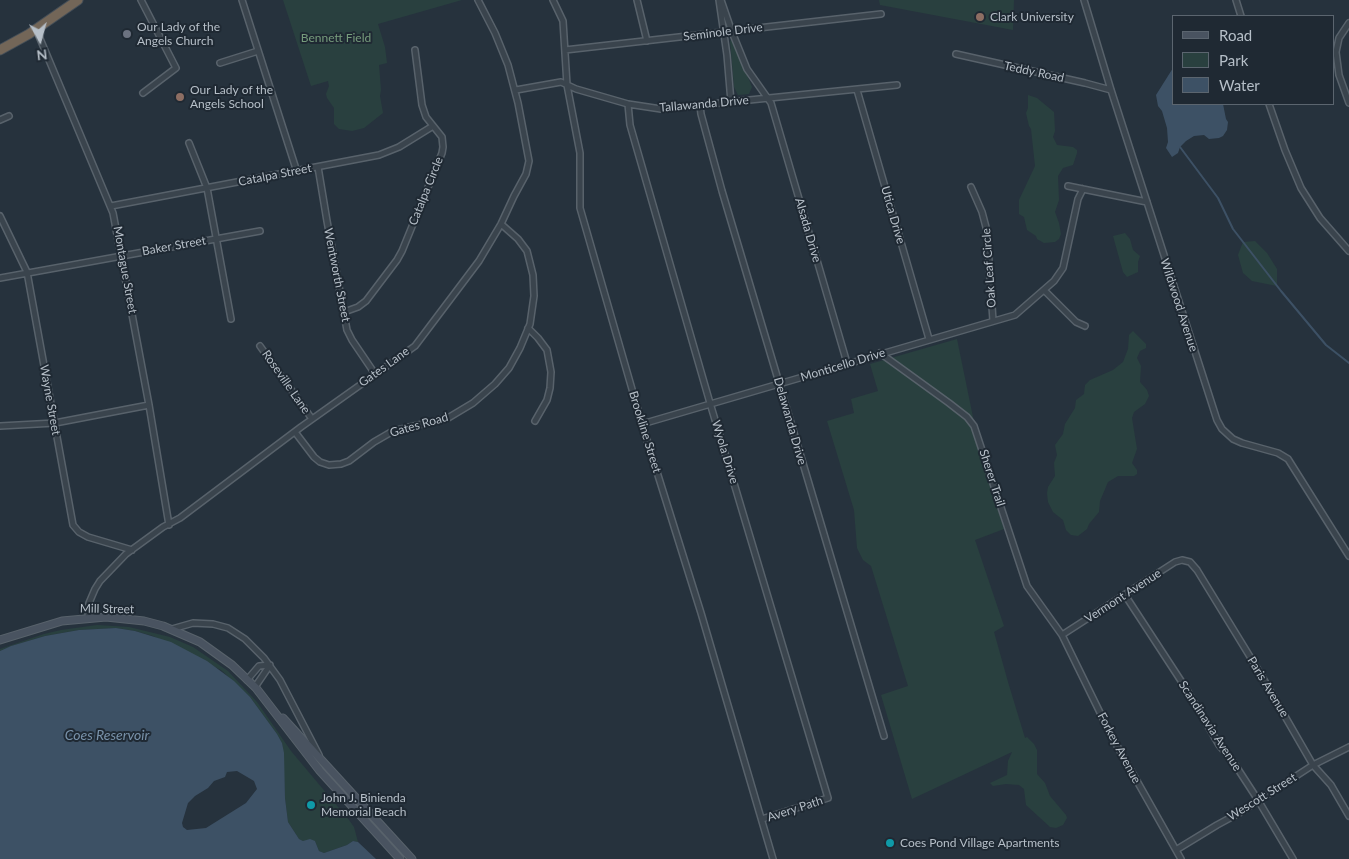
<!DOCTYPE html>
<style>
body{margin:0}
#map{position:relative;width:1349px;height:859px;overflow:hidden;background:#26323d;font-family:Lato,sans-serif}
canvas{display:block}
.legend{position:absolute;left:1172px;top:15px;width:162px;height:90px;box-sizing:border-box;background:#1f2933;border:1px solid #5b656f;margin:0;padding:6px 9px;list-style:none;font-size:15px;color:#b6bfc8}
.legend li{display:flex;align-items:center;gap:10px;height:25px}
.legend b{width:25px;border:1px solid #5b656f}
.north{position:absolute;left:15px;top:15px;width:50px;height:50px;-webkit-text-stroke:4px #1f2933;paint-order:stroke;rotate:173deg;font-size:14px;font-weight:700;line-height:20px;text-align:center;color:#b6bfc8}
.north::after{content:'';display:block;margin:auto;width:18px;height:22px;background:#b6bfc8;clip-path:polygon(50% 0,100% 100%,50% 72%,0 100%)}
</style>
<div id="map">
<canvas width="1349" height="859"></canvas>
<ul class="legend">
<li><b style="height:6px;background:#495360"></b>Road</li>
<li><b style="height:14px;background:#29403f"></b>Park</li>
<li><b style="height:14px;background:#3d5165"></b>Water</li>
</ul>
<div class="north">N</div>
</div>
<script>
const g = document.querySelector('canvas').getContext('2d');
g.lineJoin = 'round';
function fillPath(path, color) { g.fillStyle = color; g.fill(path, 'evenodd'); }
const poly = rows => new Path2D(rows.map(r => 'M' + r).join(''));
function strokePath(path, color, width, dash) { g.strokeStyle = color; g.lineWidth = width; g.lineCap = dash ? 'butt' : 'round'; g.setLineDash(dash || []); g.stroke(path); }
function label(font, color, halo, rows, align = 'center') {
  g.font = font + ' Lato,sans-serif'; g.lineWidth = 4; g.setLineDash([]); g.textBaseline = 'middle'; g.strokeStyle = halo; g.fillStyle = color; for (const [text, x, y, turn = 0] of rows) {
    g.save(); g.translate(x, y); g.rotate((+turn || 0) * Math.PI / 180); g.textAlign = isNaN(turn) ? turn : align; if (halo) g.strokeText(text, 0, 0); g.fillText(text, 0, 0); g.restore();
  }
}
fillPath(poly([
 [283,0,462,0,378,24,385,47,387,63,379,65,381,90,380,96,383,113,364,128,352,131,339,129,334,124,334,108,327,98,326,94,329,86,328,81,311,86],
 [879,0,1014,0,1013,30,880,5],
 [730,40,734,43,752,87,749,94,738,95,734,87],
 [1028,95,1037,98,1054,112,1055,131,1053,137,1057,145,1073,147,1077,150,1077,153,1073,165,1063,168,1058,176,1059,200,1055,212,1059,223,1061,234,1059,239,1055,242,1044,243,1037,239,1036,236,1027,230,1024,217,1019,214,1019,200,1035,166,1031,129,1029,126,1026,113,1028,108],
 [1125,233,1130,239,1133,250,1140,256,1138,262,1138,272,1127,277,1123,272,1113,236],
 [1255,241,1267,253,1277,269,1277,286,1252,281,1243,273,1238,255,1241,247,1243,242],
 [1133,331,1146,344,1146,348,1140,351,1137,358,1141,366,1140,382,1147,390,1149,396,1145,404,1134,412,1132,418,1137,449,1132,463,1137,470,1137,474,1134,476,1118,476,1108,482,1100,501,1099,512,1089,524,1087,529,1078,536,1071,535,1066,530,1063,520,1053,512,1048,502,1047,493,1048,487,1055,476,1054,463,1057,455,1055,445,1063,434,1065,424,1075,408,1076,400,1084,394,1085,385,1090,380,1113,370,1123,362,1128,349,1129,335],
 [957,339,981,456,1004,529,975,540,1004,626,994,632,1008,682,1025,738,1027,737,1034,744,1037,750,1037,774,1045,783,1050,796,1066,815,1067,818,1063,825,1056,828,1050,827,1026,805,1024,789,1019,785,1006,784,993,786,990,783,1007,775,1008,761,1012,752,912,799,881,695,908,686,871,566,863,560,857,548,854,510,827,421,854,413,851,399,878,391,870,364],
 [97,625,129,627,170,637,193,647,228,671,257,702,291,751,349,820,354,827,358,842,353,841,347,845,324,853,319,851,315,841,303,841,299,839,288,822,285,798,282,743,277,734,250,697,221,670,153,636,135,631,116,628,79,630,45,636,11,646,0,651,0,649,44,634,61,630]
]), '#29403f');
fillPath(poly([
 [1173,68,1173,104,1223,104,1226,119,1228,122,1227,130,1223,136,1219,138,1209,139,1204,135,1194,136,1186,141,1180,147,1178,153,1172,157,1166,148,1168,142,1167,128,1162,111,1158,106,1156,95],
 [116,628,135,631,171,642,207,661,234,681,250,697,277,734,282,743,284,753,285,798,288,822,299,839,303,841,310,839,315,841,319,851,324,853,347,845,353,841,358,842,376,859,0,859,0,651,11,646,45,636,79,630],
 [237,771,254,781,257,789,246,803,206,828,187,830,183,827,182,823,188,803,195,796,208,788,214,781,225,777,227,772]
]), '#3d5165');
strokePath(poly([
 [1180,147,1218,198,1233,229,1281,291,1326,345,1349,363]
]), '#3d5165', 2);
const street = poly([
 [141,0,176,68,143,93],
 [242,0,297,172],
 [553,0,563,21,567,85,580,153,580,208,642,424,701,613,773,859],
 [637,0,647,41],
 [719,0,727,55,731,102],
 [721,0,732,32,747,69,771,103,847,363],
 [1084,0,1111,90,1217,420,1222,429,1233,439,1242,443,1278,453,1288,459,1349,556],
 [1236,0,1241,16],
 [1349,23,1339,38,1336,52,1339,75,1349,103],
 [36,29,113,213,149,405,169,525],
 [565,50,881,14],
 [956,54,1085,83,1111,90],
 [220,63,258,51],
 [516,90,561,82,576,89,628,104,661,109,897,85],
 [857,90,929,339],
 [628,104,630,125,710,403,828,798,762,819],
 [1269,104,1285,150,1301,188,1320,218,1349,251],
 [700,105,701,114,722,191,884,736],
 [0,120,9,116],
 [189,143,207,188,231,319],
 [318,167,327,221,347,330,352,340,375,374],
 [1068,186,1147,202],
 [971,187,982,212,987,231,993,321],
 [111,206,379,155,399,147,433,126],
 [0,216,27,272,73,525,79,532,88,537,132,550],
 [0,278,260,231],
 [1044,290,1076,322,1085,326],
 [344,312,358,307,366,301,397,260,402,251,442,153,443,147,442,137,426,117,422,105,415,50],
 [528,328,538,338,547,350,551,372,550,388,547,400,535,421],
 [260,346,312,419],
 [880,353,949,403,967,417,974,426,1027,586,1062,635,1111,735,1181,859],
 [642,424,1015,315,1054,281,1063,268,1078,199,1083,189],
 [0,426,55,423,149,405],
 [295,432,314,457,320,462,329,465,341,464,349,461,374,442,393,431,448,418,473,403,495,384,509,368,520,348,530,324,534,296,533,275,527,251,518,239,501,224],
 [1125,595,1187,690,1219,745,1234,763,1258,800,1293,859],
 [88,618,89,603,95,589,100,581,126,554,163,527,180,518,301,427,415,346,479,261,501,224,514,196,526,174,529,161,518,103,508,65,495,33,478,0],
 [172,629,193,623,213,624,228,628,245,639,264,658,280,680,319,755],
 [1062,635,1175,562,1182,560,1190,562,1197,570,1260,673,1313,765,1331,785,1349,816],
 [247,680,259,666,270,665,255,687],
 [1176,850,1217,825,1241,812,1313,765,1349,747]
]);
const secondary = poly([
 [0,640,62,621,106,617,144,621,163,626,200,642,232,665,256,688,320,771,400,859],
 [283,718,412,859]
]);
const highway = poly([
 [0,50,29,34,78,0]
]);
strokePath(street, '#58626b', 8);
strokePath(secondary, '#58626b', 9);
strokePath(highway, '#454f58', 11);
strokePath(street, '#3a444d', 5);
strokePath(secondary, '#495360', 7);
strokePath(highway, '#736658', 9);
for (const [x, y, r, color] of [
 [980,17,5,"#8d6e63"],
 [127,34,5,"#6b7280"],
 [180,97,5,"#8d6e63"],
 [311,805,5,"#0f9aa8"],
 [890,843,5,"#0f9aa8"]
]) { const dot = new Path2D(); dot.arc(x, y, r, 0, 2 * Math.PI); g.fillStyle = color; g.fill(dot); strokePath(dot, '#1f2933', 2); }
label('12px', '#b6bfc8', '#1f2933', [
 ["Clark University",990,17],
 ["Our Lady of the",137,27],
 ["Angels Church",137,41],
 ["Our Lady of the",190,90],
 ["Angels School",190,104],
 ["John J. Binienda",321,798],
 ["Memorial Beach",321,812],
 ["Coes Pond Village Apartments",900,843]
], 'left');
label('12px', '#b6bfc8', '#1f2933', [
 ["Seminole Drive",723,32,-7],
 ["Teddy Road",1034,72,12],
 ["Tallawanda Drive",704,104,-5],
 ["Catalpa Street",275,175,-11],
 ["Catalpa Circle",426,191,-68],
 ["Utica Drive",893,215,74],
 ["Alsada Drive",808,230,74],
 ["Baker Street",174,246,-10],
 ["Oak Leaf Circle",989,268,-94],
 ["Montague Street",125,270,80],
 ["Wentworth Street",337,275,79],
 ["Wildwood Avenue",1179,305,72],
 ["Monticello Drive",843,365,-17],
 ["Gates Lane",384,367,-36],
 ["Roseville Lane",286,382,55],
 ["Wayne Street",50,400,80],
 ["Delawanda Drive",790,421,74],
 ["Gates Road",419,425,-16],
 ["Brookline Street",645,432,73],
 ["Wyola Drive",725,452,73],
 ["Sherer Trail",992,478,72],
 ["Vermont Avenue",1123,596,-33],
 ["Mill Street",107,609,1],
 ["Paris Avenue",1268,687,59],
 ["Scandinavia Avenue",1210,726,57],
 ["Forkey Avenue",1119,748,62],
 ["Wescott Street",1262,797,-32],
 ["Avery Path",795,809,-18]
]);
label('12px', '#769c7c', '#1f2933', [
 ["Bennett Field",336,38]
]);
label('italic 14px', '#7992aa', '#1f2933', [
 ["Coes Reservoir",107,735]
]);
</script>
